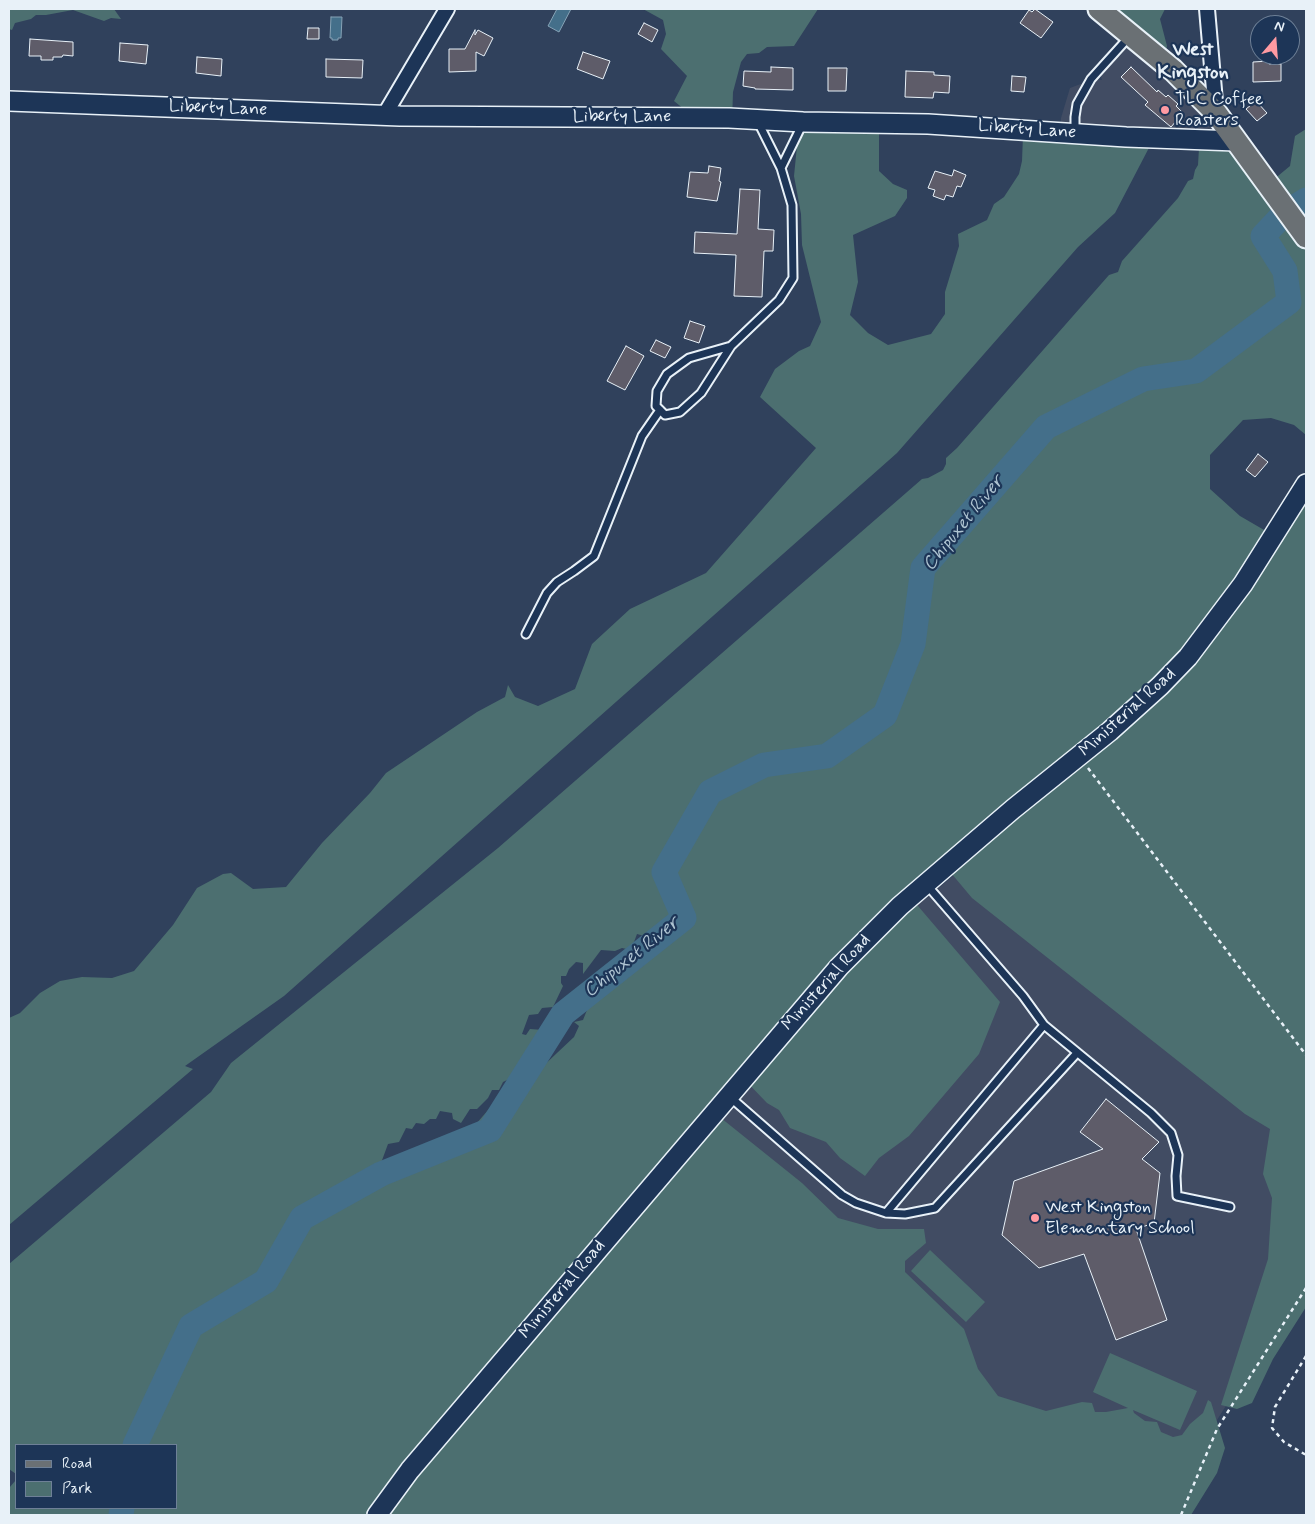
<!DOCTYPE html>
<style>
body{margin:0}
#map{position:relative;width:1315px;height:1524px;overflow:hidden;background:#30415c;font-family:Mynerve,sans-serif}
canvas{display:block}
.frame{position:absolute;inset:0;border:10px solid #e8f1f8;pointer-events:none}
.legend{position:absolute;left:15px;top:1444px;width:162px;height:65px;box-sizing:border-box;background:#1d3557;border:1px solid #6e8097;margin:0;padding:6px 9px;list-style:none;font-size:15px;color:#e8f1f8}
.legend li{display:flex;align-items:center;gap:10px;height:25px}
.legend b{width:25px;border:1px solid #6e8097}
.north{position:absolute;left:1250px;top:15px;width:50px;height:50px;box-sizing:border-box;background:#1d3557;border:1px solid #6e8097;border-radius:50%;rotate:18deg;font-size:14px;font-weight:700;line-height:20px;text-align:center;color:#e8f1f8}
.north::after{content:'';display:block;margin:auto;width:18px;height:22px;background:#ff9aa2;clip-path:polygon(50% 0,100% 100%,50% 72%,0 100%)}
</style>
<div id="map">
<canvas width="1315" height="1524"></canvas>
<div class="frame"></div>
<ul class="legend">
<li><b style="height:6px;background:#6a7074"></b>Road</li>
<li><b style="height:14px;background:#4c6f70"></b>Park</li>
</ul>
<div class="north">N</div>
</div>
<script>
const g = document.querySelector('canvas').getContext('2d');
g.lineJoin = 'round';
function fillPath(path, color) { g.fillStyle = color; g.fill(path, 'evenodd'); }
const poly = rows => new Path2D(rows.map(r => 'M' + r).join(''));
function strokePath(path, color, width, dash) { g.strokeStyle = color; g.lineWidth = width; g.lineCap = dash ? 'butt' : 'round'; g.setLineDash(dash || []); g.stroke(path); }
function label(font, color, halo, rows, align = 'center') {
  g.font = font + ' Mynerve,sans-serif'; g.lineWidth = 4.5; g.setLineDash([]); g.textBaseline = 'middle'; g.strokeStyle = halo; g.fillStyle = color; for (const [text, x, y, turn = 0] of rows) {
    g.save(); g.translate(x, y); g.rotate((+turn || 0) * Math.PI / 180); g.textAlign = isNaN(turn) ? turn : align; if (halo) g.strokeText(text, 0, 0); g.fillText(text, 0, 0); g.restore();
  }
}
fillPath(poly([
 [1126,36,1200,107,1231,151,1060,136,1061,118,1070,88,1094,79,1102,80,1100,74,1103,60],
 [996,841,1306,1115,1306,1279,1157,1515,1145,1515,686,1158,894,924]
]), '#414c63');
fillPath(poly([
 [9,9,114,9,121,19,111,18,104,21,73,10,46,15,36,15,31,19,15,23,12,30,9,29],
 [643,9,818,9,794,46,767,47,759,53,747,54,741,62,733,92,732,122,696,119,674,101,687,76,661,49,666,34,663,20],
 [1110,9,1165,9,1160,19,1167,46,1163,67],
 [799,126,879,129,879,171,893,184,907,190,907,198,895,216,853,235,858,282,850,315,868,333,888,345,931,334,945,314,945,292,959,246,958,234,987,220,994,204,1004,197,1019,174,1022,161,1023,135,1152,142,1115,213,1078,247,897,453,284,996,185,1066,193,1069,9,1225,9,1018,20,1013,40,993,60,981,82,977,112,978,134,971,173,925,197,888,223,874,231,873,253,889,286,887,322,843,370,793,386,773,477,712,505,697,508,685,515,697,538,706,575,689,592,644,630,609,706,573,816,448,760,397,775,369,799,351,810,346,821,322,802,245,801,214,794,176],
 [1306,129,1306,435,1294,425,1271,418,1243,420,1210,455,1210,489,1240,516,1271,534,1306,481,1306,1307,1273,1359,1252,1403,1237,1409,1221,1405,1268,1259,1272,1198,1263,1174,1270,1129,1245,1114,972,898,946,867,912,899,1000,1002,979,1054,909,1136,879,1158,865,1176,840,1158,826,1142,790,1128,779,1110,767,1103,743,1078,716,1114,802,1183,838,1218,878,1229,924,1229,926,1243,905,1261,905,1272,964,1329,978,1369,998,1396,1046,1411,1082,1402,1092,1403,1095,1412,1106,1412,1128,1408,1093,1392,1110,1353,1197,1391,1180,1430,1133,1410,1134,1413,1145,1421,1157,1422,1161,1432,1173,1437,1182,1435,1190,1424,1203,1413,1208,1400,1211,1402,1225,1448,1217,1473,1191,1515,9,1515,9,1488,16,1480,16,1508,176,1508,176,1445,16,1445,16,1474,9,1469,9,1264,211,1092,231,1063,498,848,922,479,928,478,943,470,946,464,946,458,957,448,1109,275,1118,272,1122,261,1178,198,1188,181,1193,179,1195,170,1198,165,1199,148,1231,151,1267,185,1290,166,1295,136],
 [662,932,669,937,662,949,640,968,634,969,628,978,621,979,619,983,595,998,589,1005,583,1020,574,1022,579,1026,574,1037,524,1084,489,1109,470,1131,438,1144,379,1182,373,1182,368,1177,376,1164,381,1163,388,1144,399,1142,406,1128,412,1129,416,1123,424,1124,430,1119,436,1119,440,1111,452,1113,453,1119,461,1123,470,1109,477,1109,488,1098,492,1090,499,1090,503,1082,511,1078,526,1055,532,1055,543,1030,530,1029,526,1035,522,1034,529,1015,538,1014,542,1008,553,1007,563,986,561,983,561,976,566,976,569,969,576,962,583,963,583,974,601,950,615,951,622,948,631,950,637,934,655,939,658,934],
 [930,1250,985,1302,966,1322,911,1271]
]), '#4c6f70');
const water = poly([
 [557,9,571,9,559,32,548,26,557,9],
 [331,17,342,17,341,38,338,38,338,40,332,40,332,38,330,38,331,17]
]);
fillPath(water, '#446f8a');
strokePath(water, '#86a3b6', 1);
strokePath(poly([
 [1298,205,1306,200],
 [135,1445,191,1326,266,1281,302,1218,381,1174,490,1130,563,1014,684,918,664,872,710,792,764,765,827,756,885,715,913,644,923,568,1046,427,1143,379,1196,371,1289,302,1285,271,1263,236,1279,219],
 [121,1515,122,1508]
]), '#446f8a', 25);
const building = poly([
 [1035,9,1053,22,1041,38,1020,23,1029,10,1032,12,1035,9],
 [644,23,658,30,652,42,638,34,644,23],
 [308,28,319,28,319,39,307,39,308,28],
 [475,30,475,35,478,30,493,38,484,56,476,52,476,71,449,72,449,49,465,49,475,30],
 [30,39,73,42,73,56,63,55,62,57,53,57,53,60,41,60,41,56,29,56,30,39],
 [120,43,148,45,146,64,119,61,120,43],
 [583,52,610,61,603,79,577,69,583,52],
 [197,57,222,59,221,76,196,73,197,57],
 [326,59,363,60,362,78,326,77,326,59],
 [1269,61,1269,64,1281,64,1281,81,1253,82,1253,62,1269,61],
 [771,67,793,68,793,90,755,89,755,88,743,86,744,71,771,72,771,67],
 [1131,67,1157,92,1158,90,1166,97,1168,95,1178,104,1176,106,1183,113,1171,127,1145,105,1148,102,1121,77,1131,67],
 [828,68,847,68,846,91,828,91,828,68],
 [906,71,934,72,934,75,950,76,949,93,934,92,933,98,905,97,906,71],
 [1012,76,1026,77,1024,92,1011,91,1012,76],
 [1256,101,1267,113,1257,121,1246,109,1256,101],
 [709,166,721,168,719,181,721,182,717,201,687,197,690,172,708,173,709,166],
 [954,170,966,175,961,187,957,186,953,197,946,195,944,200,933,196,935,190,928,188,935,171,952,176,954,170],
 [740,189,760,190,758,229,774,230,773,251,764,251,762,297,734,296,736,255,694,253,695,232,737,234,740,189],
 [690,321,705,326,699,343,684,338,690,321],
 [656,340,671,347,665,358,650,351,656,340],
 [626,346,644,356,625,390,607,381,626,346],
 [1258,454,1268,462,1255,477,1246,470,1258,454],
 [1106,1099,1159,1142,1142,1159,1160,1173,1154,1223,1136,1229,1167,1320,1116,1340,1084,1254,1039,1268,1002,1235,1014,1181,1103,1149,1080,1132,1106,1099]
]);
fillPath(building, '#5e5c69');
strokePath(building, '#e8f1f8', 1);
const lane = poly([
 [758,122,781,168,803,123],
 [1075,132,1075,117,1077,104,1091,79,1129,37],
 [731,346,689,358,667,374,657,391,656,406,665,415,680,412,701,393,731,346,779,300,793,278,792,205,781,168],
 [526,634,547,593,557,582,574,571,594,556,642,436,660,410],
 [926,884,1023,996,1044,1025,1151,1113,1171,1133,1178,1155,1176,1176,1177,1196,1230,1207],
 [730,1097,842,1195,856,1203,886,1213,905,1214,935,1208,1077,1053],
 [886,1213,1044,1025]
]);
const street = poly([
 [1207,9,1216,113],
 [385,114,447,9]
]);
const secondary = poly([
 [9,101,400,116,729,118,803,122,928,124,1126,137,1236,141],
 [377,1515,410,1470,839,967,900,906,1013,809,1110,731,1160,686,1188,657,1243,584,1306,484]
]);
const primary = poly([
 [1099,9,1173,70,1216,113,1306,237]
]);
strokePath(lane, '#e8f1f8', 11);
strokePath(street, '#e8f1f8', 18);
strokePath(secondary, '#e8f1f8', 22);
strokePath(primary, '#e8f1f8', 25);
strokePath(poly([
 [1088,768,1306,1055],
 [1306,1356,1275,1407,1272,1428,1284,1442,1306,1455],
 [1181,1515,1217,1429,1306,1288]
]), '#e8f1f8', 2.5, [4, 4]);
strokePath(lane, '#1d3557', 7);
strokePath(street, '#1d3557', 14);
strokePath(secondary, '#1d3557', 19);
strokePath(primary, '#6a7074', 21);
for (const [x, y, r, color] of [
 [1165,110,5,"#ff9aa2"],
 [1035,1218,5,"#ff9aa2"]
]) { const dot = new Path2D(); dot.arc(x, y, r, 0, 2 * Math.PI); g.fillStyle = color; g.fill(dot); strokePath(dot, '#1d3557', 2); }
label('18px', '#e8f1f8', '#1d3557', [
 ["TLC Coffee",1175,100],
 ["Roasters",1175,121],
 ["West Kingston",1045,1208],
 ["Elementary School",1045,1229]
], 'left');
label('18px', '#e8f1f8', '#1d3557', [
 ["Liberty Lane",218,109,2],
 ["Liberty Lane",622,117],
 ["Liberty Lane",1027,130,4],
 ["Ministerial Road",1128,713,-42],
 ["Ministerial Road",827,983,-48],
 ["Ministerial Road",563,1290,-50]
]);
label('italic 19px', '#afc4d2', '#1d3557', [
 ["Chipuxet River",964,524,-51],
 ["Chipuxet River",632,958,-39]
]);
label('bold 20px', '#e8f1f8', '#1d3557', [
 ["West",1193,51],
 ["Kingston",1193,74]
]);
</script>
